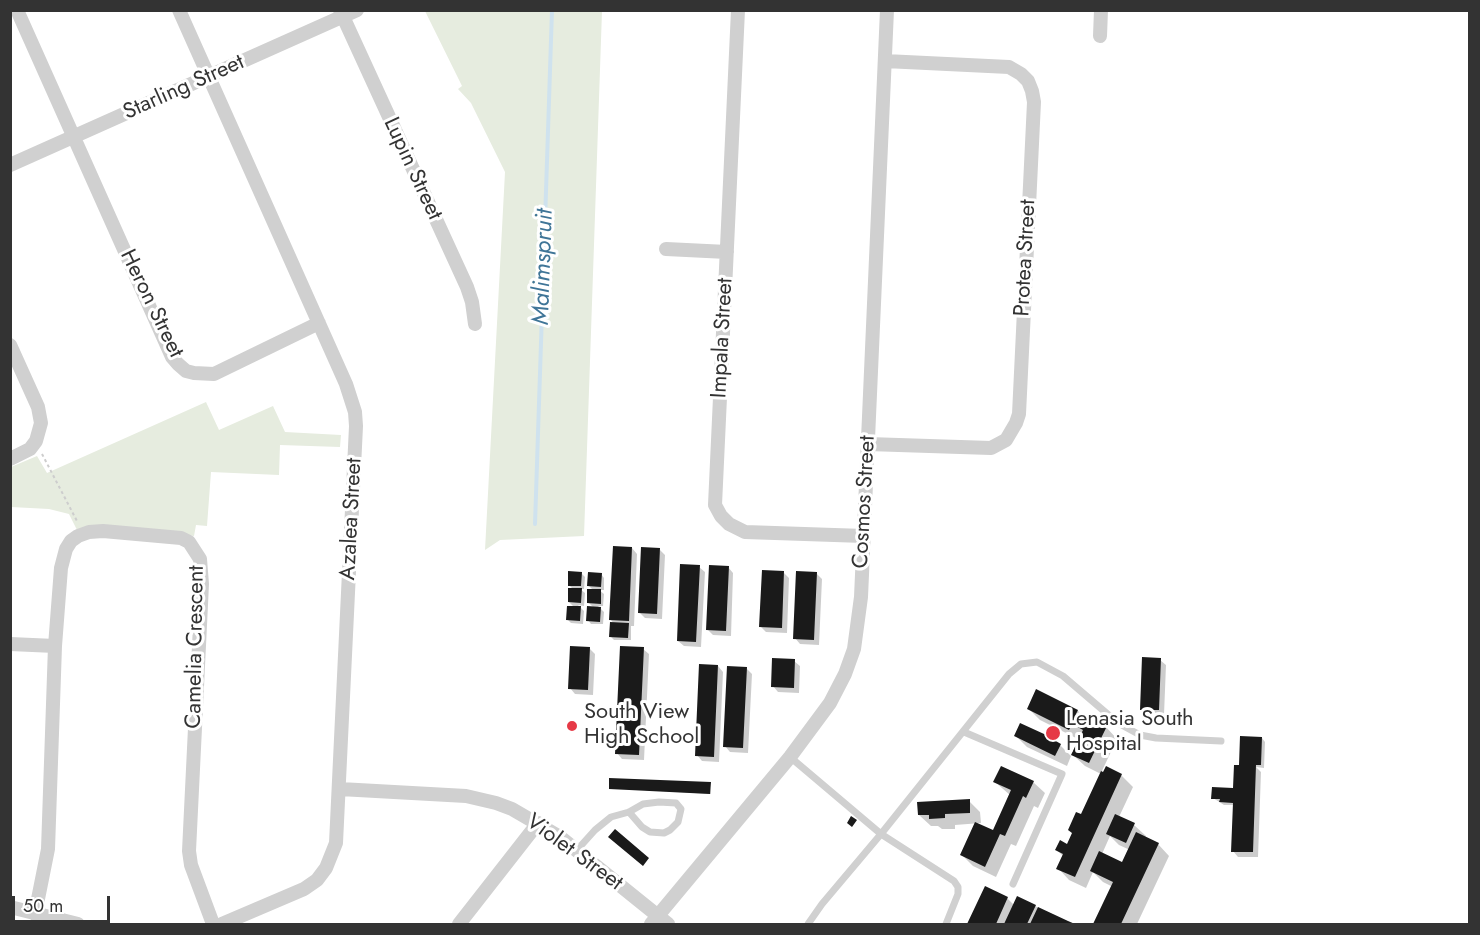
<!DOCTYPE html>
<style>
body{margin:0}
#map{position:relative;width:1480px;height:935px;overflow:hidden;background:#fff;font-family:Jost,sans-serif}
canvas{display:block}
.frame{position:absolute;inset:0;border:12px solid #333;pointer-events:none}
.scale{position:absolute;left:12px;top:896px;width:98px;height:27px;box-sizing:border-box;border:3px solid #333;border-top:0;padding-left:8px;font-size:18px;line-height:21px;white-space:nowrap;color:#333;-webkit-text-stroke:4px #fff;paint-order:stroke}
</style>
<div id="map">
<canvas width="1480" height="935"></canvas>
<div class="frame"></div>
<div class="scale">50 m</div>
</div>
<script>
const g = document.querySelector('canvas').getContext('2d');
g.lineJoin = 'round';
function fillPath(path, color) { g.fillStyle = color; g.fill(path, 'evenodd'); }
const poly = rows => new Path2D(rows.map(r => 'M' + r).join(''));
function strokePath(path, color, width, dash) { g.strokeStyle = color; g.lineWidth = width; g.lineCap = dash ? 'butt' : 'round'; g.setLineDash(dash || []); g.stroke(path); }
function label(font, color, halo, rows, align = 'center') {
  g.font = font + ' Jost,sans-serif'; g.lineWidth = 6; g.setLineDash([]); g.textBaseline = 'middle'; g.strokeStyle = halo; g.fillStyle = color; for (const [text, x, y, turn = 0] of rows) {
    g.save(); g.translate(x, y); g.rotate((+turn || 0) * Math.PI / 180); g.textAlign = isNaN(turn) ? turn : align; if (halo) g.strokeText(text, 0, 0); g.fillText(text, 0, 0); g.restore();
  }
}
fillPath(poly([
 [425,11,602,11,584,536,500,540,485,550,505,172,471,103,458,89,462,86],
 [206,402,219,430,273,406,285,432,341,435,340,447,280,445,279,475,211,472,207,526,196,525,194,536,157,531,77,530,69,514,49,509,11,507,11,467,37,456,47,473]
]), '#e6ecdf');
fillPath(poly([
 [632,548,637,554,634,626,631,626,631,640,614,640,610,636,614,624,611,620],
 [660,550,665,555,662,619,645,618,640,613],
 [699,567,705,572,701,647,684,646,678,641],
 [728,567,733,573,731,636,713,635,708,630],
 [581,573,585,577,584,589,580,589,585,593,584,606,578,605,584,611,583,624,571,623,568,620,575,608,569,602,574,590,569,585],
 [784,573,789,578,787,633,766,632,761,627],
 [816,573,822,579,819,645,800,644,795,638],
 [601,574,604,578,604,590,599,590,604,594,603,606,598,606,604,612,603,624,591,624,588,620,594,608,588,602,593,590,589,586],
 [589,648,595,654,593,695,575,694,570,688],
 [643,649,649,654,644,760,622,759,617,753],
 [1160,660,1166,665,1164,715,1147,715,1142,709],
 [794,661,800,666,799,693,778,692,773,686],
 [718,666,723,672,719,762,702,761,697,755],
 [746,668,752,674,748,753,730,752,725,746],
 [1037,691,1078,711,1088,722,1106,727,1117,739,1101,773,1104,774,1107,768,1121,775,1133,787,1119,817,1134,825,1146,836,1145,838,1158,844,1169,856,1137,924,1095,924,1113,887,1103,882,1093,872,1086,888,1069,880,1058,868,1063,856,1057,850,1068,846,1101,774,1085,766,1073,755,1080,740,1040,720,1029,709],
 [1110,836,1119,845,1130,850,1123,864,1102,854],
 [1021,725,1054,740,1060,745,1071,756,1067,766,1027,747,1016,736],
 [1262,738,1265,742,1264,768,1256,767,1261,772,1258,857,1238,857,1233,851,1234,805,1224,805,1213,798,1235,789,1244,767],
 [995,782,1033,782,1045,793,1038,808,1034,806,1016,846,1011,844,996,877,973,866,962,855,994,832,1010,795],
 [710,784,711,794,610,788],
 [969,801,980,812,981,823,955,825,955,829,942,829,938,826,931,826,919,815],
 [985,888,1007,898,1014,905,1035,906,1071,924,969,924]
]), '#0003');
strokePath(poly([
 [535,524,552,10]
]), '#cfe2ee', 4);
fillPath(poly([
 [613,546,632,547,629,621,609,620],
 [641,547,660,548,657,614,638,613],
 [680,564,700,565,696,642,677,641],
 [709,565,729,566,726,631,706,630],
 [762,570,784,571,782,628,759,627],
 [568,571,582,572,581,586,568,586],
 [796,571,817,572,814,640,793,639],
 [588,572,602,573,601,587,587,586],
 [568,588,582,588,581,603,568,602],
 [587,589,601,589,601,604,587,603],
 [567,606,581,606,580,621,566,620],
 [587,606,601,607,600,622,586,621],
 [610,622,629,623,628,638,609,637],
 [570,646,590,647,588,690,568,689],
 [620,646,644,647,639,755,615,754],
 [1142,657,1161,658,1159,710,1140,710],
 [772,658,795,659,794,688,771,687],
 [699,664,718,665,714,757,695,756],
 [727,666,747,667,743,748,723,747],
 [1036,689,1078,710,1076,714,1107,726,1089,763,1071,755,1083,730,1072,724,1069,730,1027,709],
 [1020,723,1055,739,1054,740,1061,744,1055,756,1014,736],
 [1240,736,1262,737,1261,765,1256,765,1253,852,1231,852,1233,803,1219,802,1220,799,1211,799,1212,787,1233,788,1234,765,1239,765],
 [1001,766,1034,781,1026,798,1023,796,1005,836,1000,834,985,867,960,855,975,822,993,830,1011,790,993,782],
 [1106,766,1122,774,1075,877,1056,869,1063,854,1055,850,1060,840,1067,844,1072,833,1068,830,1076,812,1081,814,1101,771,1103,772],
 [609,778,711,782,710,794,609,789],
 [970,799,970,813,945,814,945,818,929,819,929,815,918,815,917,802],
 [1115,814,1135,823,1126,843,1106,834],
 [851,816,857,820,852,827,847,823],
 [615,829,649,858,643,866,608,837],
 [1136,832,1159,843,1121,924,1093,924,1113,882,1090,871,1099,851,1122,862],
 [985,886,1008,897,996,924,967,924],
 [1017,896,1036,905,1027,924,1004,924],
 [1038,907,1068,921,1075,924,1030,924]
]), '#1a1a1a');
strokePath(poly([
 [42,454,78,523]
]), '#cdcdcd', 2, [3, 3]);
strokePath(poly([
 [964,732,1062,774,1013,884],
 [790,757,881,834,954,881,958,887,958,894,946,924],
 [577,850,595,830,611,817,629,812,643,804,659,802,676,803,681,809,678,822,670,830,664,833,650,832,642,827,629,812],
 [808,924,822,904,881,834,1009,674,1021,664,1037,662,1063,676,1118,723,1140,735,1156,738,1221,741]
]), '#d0d0d0', 7);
strokePath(poly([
 [17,10,172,357,178,364,186,371,194,373,214,374,319,323],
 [179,10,346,384,355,412,356,426,336,843,326,868,317,880,304,889,222,924],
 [340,10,467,287,472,302,475,324],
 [738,10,715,505,721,516,729,524,745,532,864,536],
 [1100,36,1101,10],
 [10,165,357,10],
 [666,249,727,252],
 [10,345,38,407,41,423,36,441,30,449,10,459],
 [868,444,991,448,1006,440,1016,423,1019,414,1034,102,1032,91,1028,81,1021,74,1009,67,885,61],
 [10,644,55,646],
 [340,789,466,796,496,803,512,809,560,837,668,924],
 [10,907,78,924],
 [35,914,48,849,55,646,61,568,66,549,71,541,78,536,89,532,103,531,181,538,189,542,200,559,202,584,189,851,191,865,213,924],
 [459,924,538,823],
 [651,924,790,757,830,703,845,674,854,649,861,597,887,10]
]), '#d0d0d0', 14);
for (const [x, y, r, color] of [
 [572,726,6,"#e63946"],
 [1053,733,8,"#e63946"]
]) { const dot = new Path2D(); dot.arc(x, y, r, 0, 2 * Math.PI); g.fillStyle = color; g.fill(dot); strokePath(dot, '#fff', 2); }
label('22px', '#333', '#fff', [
 ["Starling Street",184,88,-24],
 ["Lupin Street",412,169,65],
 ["Protea Street",1026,258,-87],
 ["Heron Street",151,304,64],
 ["Impala Street",723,338,-87],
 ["Cosmos Street",865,502,-87],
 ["Azalea Street",352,519,-87],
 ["Camelia Crescent",196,647,-89],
 ["Violet Street",574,853,36]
]);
label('22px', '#333', '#fff', [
 ["South View",584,713],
 ["High School",584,738],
 ["Lenasia South",1066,720],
 ["Hospital",1066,745]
], 'left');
label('italic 24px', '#3f7597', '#fff', [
 ["Malimspruit",544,267,-88]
]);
</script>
